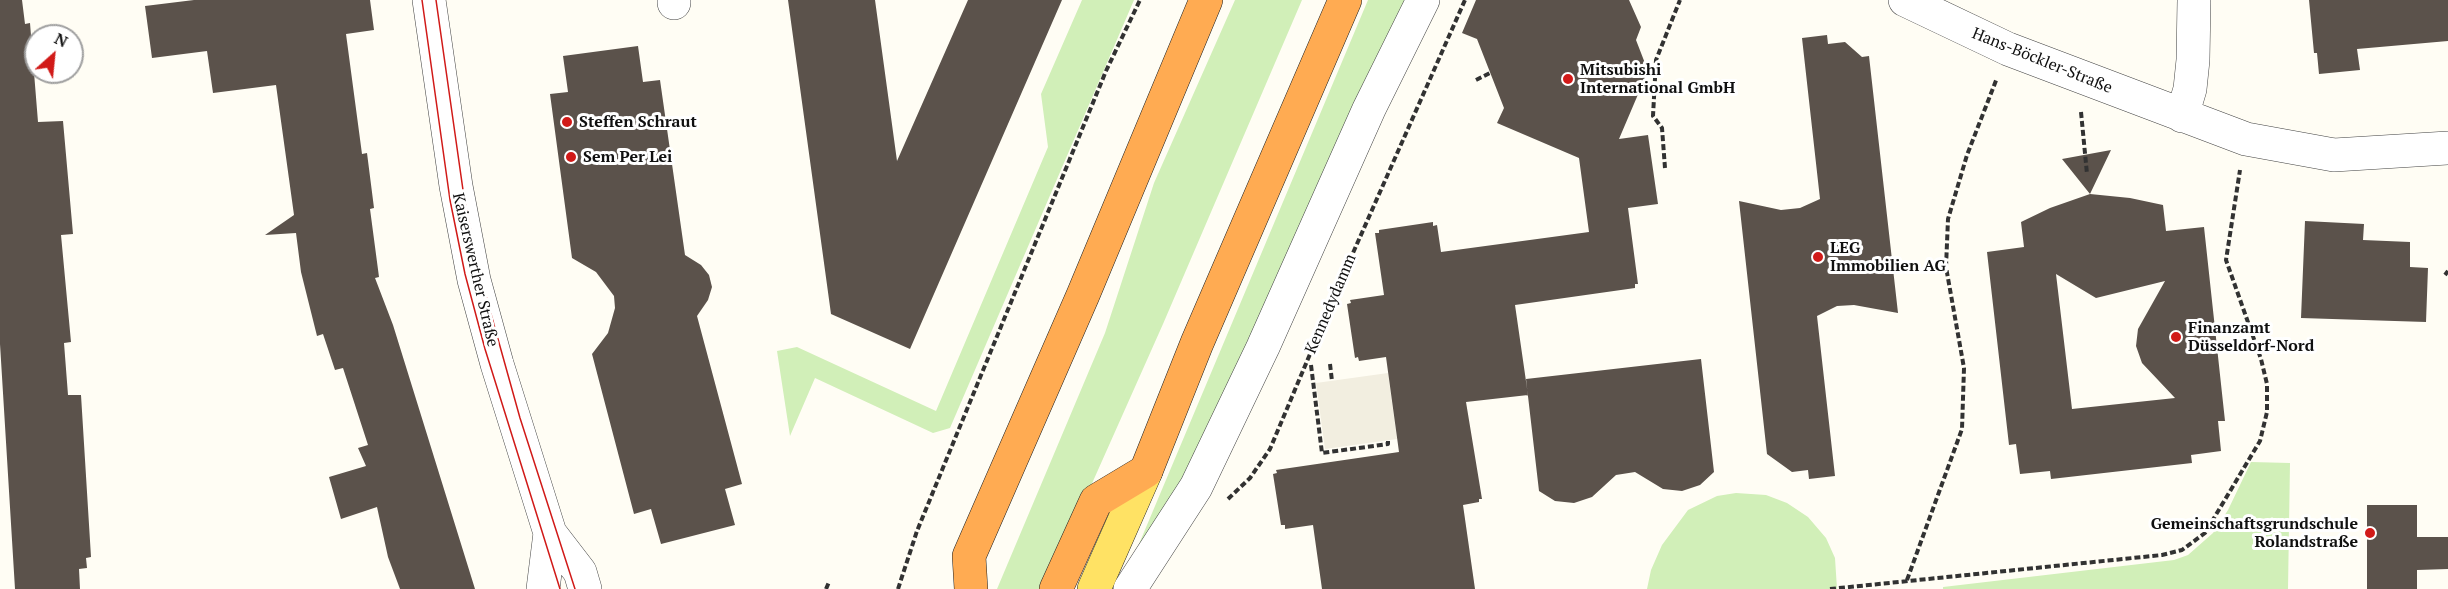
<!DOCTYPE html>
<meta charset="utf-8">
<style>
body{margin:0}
#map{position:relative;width:2448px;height:589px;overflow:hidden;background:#fffdf4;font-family:"PT Serif",serif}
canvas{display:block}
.north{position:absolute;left:24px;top:24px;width:60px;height:60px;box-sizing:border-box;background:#fff;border:2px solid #9f9f9f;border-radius:50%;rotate:27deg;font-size:16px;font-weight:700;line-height:24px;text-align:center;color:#101010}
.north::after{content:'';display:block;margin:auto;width:21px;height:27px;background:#d11a18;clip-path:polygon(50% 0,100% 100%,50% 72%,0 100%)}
</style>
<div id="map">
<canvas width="2448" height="589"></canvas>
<div class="north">N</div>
</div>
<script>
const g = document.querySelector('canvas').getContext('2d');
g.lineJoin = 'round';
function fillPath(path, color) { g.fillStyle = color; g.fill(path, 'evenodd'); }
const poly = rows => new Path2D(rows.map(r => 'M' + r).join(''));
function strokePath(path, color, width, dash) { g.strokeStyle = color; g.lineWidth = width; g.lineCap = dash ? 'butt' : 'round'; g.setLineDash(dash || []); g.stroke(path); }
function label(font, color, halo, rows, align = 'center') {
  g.font = font + ' "PT Serif",serif'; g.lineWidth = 6; g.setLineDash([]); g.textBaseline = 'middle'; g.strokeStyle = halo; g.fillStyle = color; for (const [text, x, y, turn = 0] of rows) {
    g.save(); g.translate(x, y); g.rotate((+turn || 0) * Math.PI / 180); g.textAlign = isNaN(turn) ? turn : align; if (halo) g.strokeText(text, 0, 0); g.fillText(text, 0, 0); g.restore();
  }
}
fillPath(poly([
 [1082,0,1134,0,950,428,933,433,815,378,790,436,777,351,797,347,936,411,1048,147,1041,94],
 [1235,0,1302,0,1163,324,1045,589,997,589,1105,333,1154,183],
 [1368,0,1415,0,1235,393,1131,563],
 [2251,462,2290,463,2288,589,1943,589,1943,587,2174,560,2188,555,2213,533,2228,510],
 [1736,493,1766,495,1787,503,1808,517,1826,538,1835,558,1837,589,1647,589,1651,570,1662,545,1688,510,1717,496]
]), '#d1efb8');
fillPath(poly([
 [1388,373,1397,439,1325,449,1316,383]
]), '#f2eee0');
fillPath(poly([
 [0,0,22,0,25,24,30,23,38,122,63,121,73,234,61,235,71,342,64,343,68,395,81,395,91,557,86,558,87,568,79,569,80,589,15,589,0,344],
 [194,0,370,0,374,30,346,34,362,154,367,153,374,208,370,209,379,277,375,278,393,325,475,589,400,589,388,557,377,507,341,519,329,477,366,466,358,448,368,445,343,368,335,370,323,334,317,336,301,272,296,233,265,235,294,215,276,85,213,93,207,51,152,58,145,6],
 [788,0,875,0,897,161,968,0,1062,0,910,349,831,314],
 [1476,0,1629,0,1641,27,1636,40,1648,71,1619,139,1648,135,1658,204,1628,208,1638,284,1635,284,1635,288,1515,305,1528,395,1466,402,1482,499,1479,499,1479,502,1463,505,1475,589,1322,589,1313,525,1285,529,1285,525,1281,525,1273,474,1277,473,1276,470,1399,452,1386,357,1359,361,1358,357,1355,358,1347,304,1351,303,1350,300,1384,295,1375,233,1379,233,1379,230,1433,222,1433,226,1437,225,1441,252,1589,232,1579,158,1497,123,1504,108,1477,39,1462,33],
 [2309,0,2448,0,2448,41,2357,49,2360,70,2319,74,2317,53,2314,53],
 [1827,35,1828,44,1845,42,1862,57,1869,56,1898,313,1854,305,1837,306,1817,316,1835,476,1809,479,1808,470,1792,472,1767,454,1739,201,1781,210,1800,208,1820,199,1802,38],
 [638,46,643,82,660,80,685,255,701,265,709,275,712,287,708,300,697,316,742,484,725,489,735,525,661,544,651,509,634,514,592,354,608,333,615,308,614,296,596,272,572,258,550,94,568,92,563,56],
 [2111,150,2090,194,2130,198,2163,205,2166,231,2204,227,2225,421,2218,421,2221,451,2191,455,2192,463,2051,479,2050,471,2020,474,2016,444,2009,445,1987,252,2024,247,2021,222,2050,208,2090,194,2062,159],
 [2056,274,2096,298,2165,281,2138,329,2136,346,2142,363,2175,398,2072,409],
 [2305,221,2364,224,2363,240,2410,242,2410,267,2428,268,2426,322,2301,318],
 [1701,359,1714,472,1700,485,1682,491,1663,489,1635,472,1616,475,1592,497,1574,503,1555,501,1539,491,1526,379],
 [2367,505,2417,505,2417,537,2448,537,2448,569,2417,570,2417,589,2367,589]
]), '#5b524b');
const minor = poly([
 [429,0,456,186,474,280,497,364,550,533,580,572,585,589],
 [674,0,674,3],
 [1905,0,2008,49,2246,139,2334,155,2448,148],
 [2182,116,2190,89,2193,60,2194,0],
 [543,589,550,533],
 [1130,589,1196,487,1263,347,1369,109,1423,0]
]);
const major = poly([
 [1094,589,1146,471]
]);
const highway = poly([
 [971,589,969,556,1083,295,1206,0],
 [1056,589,1096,501,1146,471,1197,343,1345,0]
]);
strokePath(minor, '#434343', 34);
strokePath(major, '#212121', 34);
strokePath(highway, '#212121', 34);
strokePath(poly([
 [1476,80,1490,73],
 [2081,112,2087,174],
 [1665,168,1662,128,1653,116,1656,60,1680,0],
 [2445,275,2448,271],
 [1330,364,1332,381],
 [1311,365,1322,453,1388,444,1388,441],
 [1228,499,1250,478,1270,449,1345,271,1465,0],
 [1907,580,1962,429,1964,368,1946,267,1948,219,1967,155,1997,78],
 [826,589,829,582],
 [898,589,917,531,1106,71,1140,0],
 [1830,589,2162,555,2182,550,2205,533,2260,441,2267,412,2267,384,2261,359,2226,260,2240,170]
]), '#323232', 4, [6, 3]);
strokePath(minor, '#fff', 33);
strokePath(major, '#ffe264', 33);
strokePath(highway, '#ffab52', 33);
strokePath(poly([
 [422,0,450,200,465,274,485,349,560,589],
 [436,0,464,197,479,271,520,418,575,589]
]), '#d11a18', 1.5);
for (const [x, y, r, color] of [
 [1568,79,6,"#d11a18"],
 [567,122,6,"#d11a18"],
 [571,157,6,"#d11a18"],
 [1818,257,6,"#d11a18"],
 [2176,337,6,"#d11a18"],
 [2370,533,6,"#d11a18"]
]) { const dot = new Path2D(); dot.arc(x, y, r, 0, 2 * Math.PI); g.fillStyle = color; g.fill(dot); strokePath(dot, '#fff', 2); }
label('16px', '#101010', '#fff', [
 ["Hans-Böckler-Straße",2042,61,22],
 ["Kaiserswerther Straße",475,270,77],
 ["Kennedydamm",1331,304,-67]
]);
label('bold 16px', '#101010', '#fff', [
 ["Mitsubishi",1580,70],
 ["International GmbH",1580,88],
 ["Steffen Schraut",579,122],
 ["Sem Per Lei",583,157],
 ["LEG",1830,248],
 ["Immobilien AG",1830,266],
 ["Finanzamt",2188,328],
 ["Düsseldorf-Nord",2188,346],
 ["Gemeinschaftsgrundschule",2358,524,"right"],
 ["Rolandstraße",2358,542,"right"]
], 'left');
</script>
